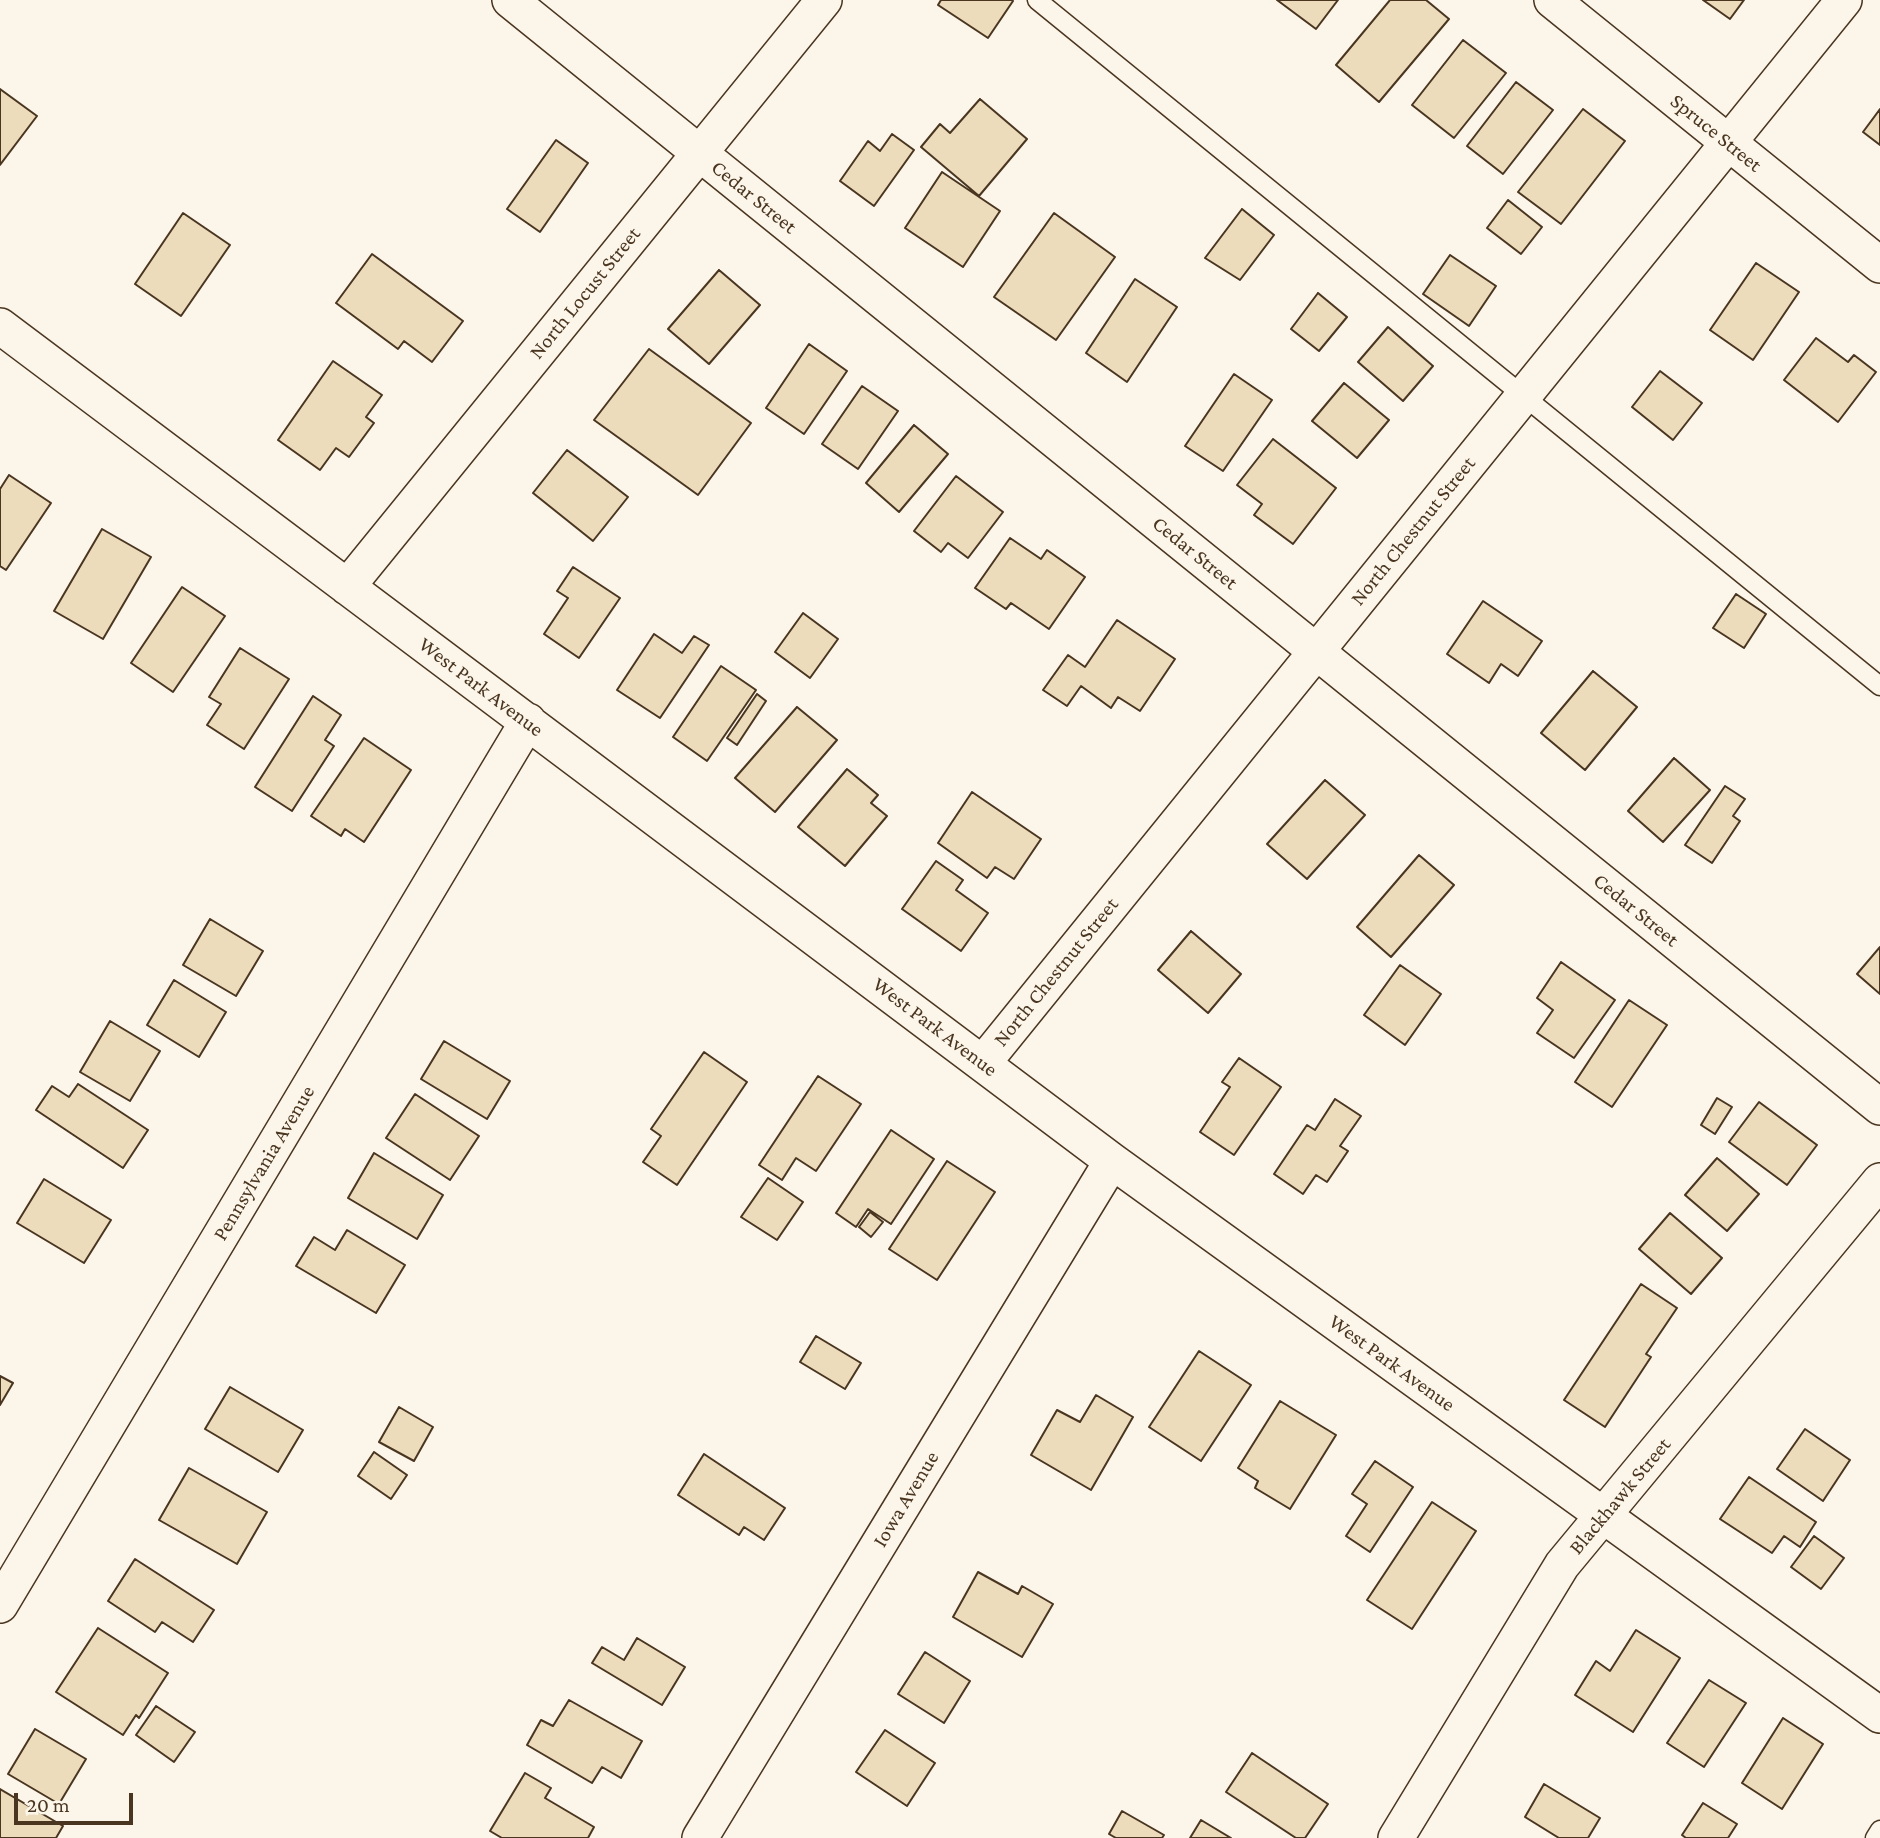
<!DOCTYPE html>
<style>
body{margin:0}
#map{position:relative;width:1880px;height:1838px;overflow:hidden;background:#fbf6e9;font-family:"Crimson Pro",serif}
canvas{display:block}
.scale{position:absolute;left:14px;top:1793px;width:119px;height:32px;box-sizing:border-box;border:4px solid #4a3520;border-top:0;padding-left:9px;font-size:21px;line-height:24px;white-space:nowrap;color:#4a3520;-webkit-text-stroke:5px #fbf6e9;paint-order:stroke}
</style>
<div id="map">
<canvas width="1880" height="1838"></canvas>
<div class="scale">20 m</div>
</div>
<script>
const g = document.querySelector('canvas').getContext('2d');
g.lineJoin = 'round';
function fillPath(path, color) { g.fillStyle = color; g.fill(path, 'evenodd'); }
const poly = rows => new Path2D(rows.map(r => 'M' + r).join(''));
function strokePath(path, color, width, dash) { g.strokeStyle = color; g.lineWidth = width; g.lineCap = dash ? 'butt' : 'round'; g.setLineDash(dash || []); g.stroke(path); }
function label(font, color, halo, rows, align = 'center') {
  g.font = font + ' "Crimson Pro",serif'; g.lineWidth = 5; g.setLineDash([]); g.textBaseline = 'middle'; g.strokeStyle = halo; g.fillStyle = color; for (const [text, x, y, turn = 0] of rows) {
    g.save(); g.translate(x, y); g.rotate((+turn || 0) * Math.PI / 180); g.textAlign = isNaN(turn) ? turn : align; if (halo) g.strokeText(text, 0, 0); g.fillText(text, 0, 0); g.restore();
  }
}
const building = poly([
 [941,0,1012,0,1013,1,988,38,938,5,941,0],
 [1277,0,1338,0,1316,29,1277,0],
 [1390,0,1426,0,1449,19,1379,102,1336,65,1390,0],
 [1703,0,1744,0,1730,19,1703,0],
 [1463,40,1506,73,1454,138,1412,105,1463,40],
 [1516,82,1553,110,1503,174,1467,146,1516,82],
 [0,89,37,116,0,165,0,89],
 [980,99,1027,139,979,196,921,147,940,124,950,133,980,99],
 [1583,109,1625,141,1561,224,1518,192,1583,109],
 [1880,109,1880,145,1863,132,1880,109],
 [892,134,914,150,874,206,840,181,868,141,880,151,892,134],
 [556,140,588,163,540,232,507,209,556,140],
 [942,172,1000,211,963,267,905,228,942,172],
 [1508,200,1542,227,1521,254,1487,228,1508,200],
 [1242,209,1274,235,1240,280,1205,258,1242,209],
 [183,213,230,245,181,316,135,284,183,213],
 [1054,213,1115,257,1056,340,994,297,1054,213],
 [372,254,463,321,432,362,404,341,398,349,336,303,372,254],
 [1450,255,1496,286,1469,326,1423,294,1450,255],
 [1756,263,1799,292,1753,360,1710,330,1756,263],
 [719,270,760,305,709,364,668,329,719,270],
 [1135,279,1177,307,1127,382,1086,353,1135,279],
 [1318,293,1347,317,1319,351,1291,329,1318,293],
 [1388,327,1433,366,1403,401,1358,362,1388,327],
 [1816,338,1848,362,1854,355,1876,372,1838,422,1784,380,1816,338],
 [809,344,847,371,804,434,766,408,809,344],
 [649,349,751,423,698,495,594,420,649,349],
 [333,361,382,395,366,417,374,423,349,457,336,448,320,470,278,440,333,361],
 [1660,371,1702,403,1673,440,1632,407,1660,371],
 [1234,374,1272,400,1223,471,1185,446,1234,374],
 [1344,383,1389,420,1357,458,1312,421,1344,383],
 [862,386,898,411,858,469,822,444,862,386],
 [914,425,948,454,899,512,866,483,914,425],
 [1273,439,1336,488,1293,544,1254,515,1262,504,1237,485,1273,439],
 [567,450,628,497,593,541,533,493,567,450],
 [9,475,51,503,6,570,0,566,0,489,9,475],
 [956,476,1003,512,968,558,948,543,941,552,914,531,956,476],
 [102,529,151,557,103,639,54,611,102,529],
 [1010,538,1041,559,1047,550,1085,577,1049,629,1011,603,1006,609,975,588,1010,538],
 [573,567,620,598,579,658,544,634,568,598,557,591,573,567],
 [182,587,225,616,173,692,131,663,182,587],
 [1736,594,1766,614,1744,648,1713,628,1736,594],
 [1483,601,1542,641,1518,676,1501,664,1489,683,1447,654,1483,601],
 [803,613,838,639,810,678,775,652,803,613],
 [1117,620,1175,659,1140,711,1118,697,1111,708,1081,686,1067,706,1043,690,1068,655,1085,667,1117,620],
 [654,634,682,653,694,636,709,645,660,718,617,690,654,634],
 [240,648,289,679,244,749,207,725,221,704,209,697,240,648],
 [721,666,756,690,707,761,673,737,721,666],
 [1593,671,1637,707,1585,770,1541,733,1593,671],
 [757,694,766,701,737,745,727,738,757,694],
 [313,696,341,715,325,740,334,746,292,811,255,787,313,696],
 [797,707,837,740,775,812,735,778,797,707],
 [364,738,411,770,364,842,345,829,341,836,311,816,364,738],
 [1674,758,1710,790,1663,842,1628,811,1674,758],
 [847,769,878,795,871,803,887,816,845,866,798,827,847,769],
 [1325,780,1365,815,1307,879,1267,844,1325,780],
 [1725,786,1745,799,1733,816,1740,821,1712,863,1685,845,1725,786],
 [972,792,1041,839,1014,879,995,867,987,878,938,843,972,792],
 [1419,855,1454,885,1391,957,1357,927,1419,855],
 [936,861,963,880,956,890,988,913,961,951,902,909,936,861],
 [210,919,263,951,236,996,183,965,210,919],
 [1191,931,1241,974,1208,1013,1158,970,1191,931],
 [1880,947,1880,994,1857,974,1880,947],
 [1561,962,1615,1000,1574,1058,1537,1033,1553,1010,1537,998,1561,962],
 [1400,965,1441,994,1405,1045,1364,1015,1400,965],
 [174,980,226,1012,199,1057,147,1025,174,980],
 [1629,1000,1667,1025,1612,1107,1575,1082,1629,1000],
 [110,1021,160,1051,130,1101,80,1072,110,1021],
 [444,1041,510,1081,487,1119,421,1079,444,1041],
 [704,1052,747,1082,677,1185,643,1162,661,1136,651,1129,704,1052],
 [1239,1058,1281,1087,1234,1155,1200,1132,1230,1087,1222,1082,1239,1058],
 [818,1076,861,1104,816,1171,796,1158,782,1180,759,1165,818,1076],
 [78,1084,148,1130,123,1168,36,1110,52,1086,69,1097,78,1084],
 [415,1094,479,1136,450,1180,386,1138,415,1094],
 [1717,1098,1732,1107,1715,1134,1701,1125,1717,1098],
 [1335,1099,1361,1116,1340,1146,1348,1151,1327,1182,1316,1175,1303,1194,1274,1174,1307,1125,1315,1130,1335,1099],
 [1759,1102,1817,1145,1787,1185,1729,1142,1759,1102],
 [891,1130,934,1159,891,1224,868,1209,856,1227,836,1213,891,1130],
 [374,1153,443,1195,417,1239,348,1198,374,1153],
 [1717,1158,1759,1194,1727,1231,1685,1195,1717,1158],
 [947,1161,995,1192,937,1280,889,1249,947,1161],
 [768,1178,803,1202,777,1240,741,1217,768,1178],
 [44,1179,111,1220,84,1263,17,1223,44,1179],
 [870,1212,883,1222,871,1237,859,1227,870,1212],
 [1670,1213,1722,1258,1691,1294,1639,1249,1670,1213],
 [347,1230,405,1265,376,1313,296,1266,314,1237,335,1250,347,1230],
 [1641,1284,1677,1308,1646,1354,1651,1357,1605,1427,1564,1400,1641,1284],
 [816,1336,861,1363,845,1389,800,1362,816,1336],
 [1199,1351,1251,1385,1201,1461,1149,1427,1199,1351],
 [0,1376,13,1383,0,1405,0,1376],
 [230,1387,303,1430,278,1472,205,1429,230,1387],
 [1096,1395,1133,1417,1091,1490,1031,1455,1057,1410,1080,1422,1096,1395],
 [1280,1401,1336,1435,1290,1509,1255,1488,1258,1481,1238,1468,1280,1401],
 [399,1407,433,1427,414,1461,379,1442,399,1407],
 [1805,1429,1850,1460,1823,1501,1777,1469,1805,1429],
 [374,1452,407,1475,391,1499,358,1476,374,1452],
 [704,1454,785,1508,764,1540,744,1527,739,1535,678,1495,704,1454],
 [1375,1461,1413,1487,1370,1552,1346,1536,1367,1504,1352,1494,1375,1461],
 [189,1468,267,1512,237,1564,159,1520,189,1468],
 [1749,1477,1816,1522,1800,1547,1784,1536,1772,1553,1720,1519,1749,1477],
 [1432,1502,1476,1531,1412,1629,1367,1600,1432,1502],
 [1814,1536,1844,1558,1821,1589,1791,1567,1814,1536],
 [135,1559,214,1610,193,1642,162,1622,155,1632,108,1601,135,1559],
 [978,1572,1018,1594,1022,1586,1053,1604,1022,1657,953,1617,978,1572],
 [98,1628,168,1673,139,1718,136,1715,123,1735,56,1692,98,1628],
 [1636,1630,1680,1658,1633,1732,1575,1695,1596,1661,1610,1671,1636,1630],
 [637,1638,685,1667,662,1705,592,1663,602,1647,624,1660,637,1638],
 [925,1652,970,1681,944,1723,898,1694,925,1652],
 [1709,1680,1746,1703,1704,1767,1667,1743,1709,1680],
 [569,1700,642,1741,621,1778,602,1767,592,1783,527,1745,541,1720,553,1726,569,1700],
 [156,1706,195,1732,174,1762,136,1735,156,1706],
 [1783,1718,1823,1744,1782,1809,1742,1783,1783,1718],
 [35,1729,86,1759,59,1804,8,1774,35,1729],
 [885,1730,935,1763,907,1806,856,1772,885,1730],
 [1252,1753,1328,1804,1305,1838,1296,1838,1226,1792,1252,1753],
 [525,1773,551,1788,545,1798,594,1827,588,1838,502,1838,490,1831,525,1773],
 [1544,1784,1600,1818,1588,1838,1559,1838,1525,1817,1544,1784],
 [0,1789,63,1826,56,1838,0,1838,0,1789],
 [1703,1803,1737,1824,1728,1838,1686,1838,1682,1835,1703,1803],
 [1122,1811,1164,1835,1162,1838,1116,1838,1109,1834,1122,1811],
 [1201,1820,1231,1838,1190,1838,1201,1820]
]);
fillPath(building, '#ecdcbc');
strokePath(building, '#4a3520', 2);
const service = poly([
 [1037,0,1880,686],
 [1875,1838,1880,1830]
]);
const minor = poly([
 [510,0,1880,1107],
 [1552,0,1880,265],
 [0,326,1112,1161,1880,1715],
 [347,587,824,0],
 [983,1063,1844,0],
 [0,1605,528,721],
 [700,1838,1112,1161],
 [1396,1838,1562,1565,1880,1181]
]);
strokePath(service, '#4a3520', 21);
strokePath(minor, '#4a3520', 38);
strokePath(service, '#fbf6e9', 18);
strokePath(minor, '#fbf6e9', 35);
label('21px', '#4a3520', '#fbf6e9', [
 ["Spruce Street",1716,133,39],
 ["Cedar Street",754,197,39],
 ["North Locust Street",585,293,-51],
 ["North Chestnut Street",1413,531,-51],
 ["Cedar Street",1195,553,39],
 ["West Park Avenue",481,687,37],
 ["Cedar Street",1636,910,39],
 ["North Chestnut Street",1056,972,-51],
 ["West Park Avenue",935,1027,37],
 ["Pennsylvania Avenue",264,1163,-59],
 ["West Park Avenue",1392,1363,36],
 ["Blackhawk Street",1620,1496,-50],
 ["Iowa Avenue",906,1499,-59]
]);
</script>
